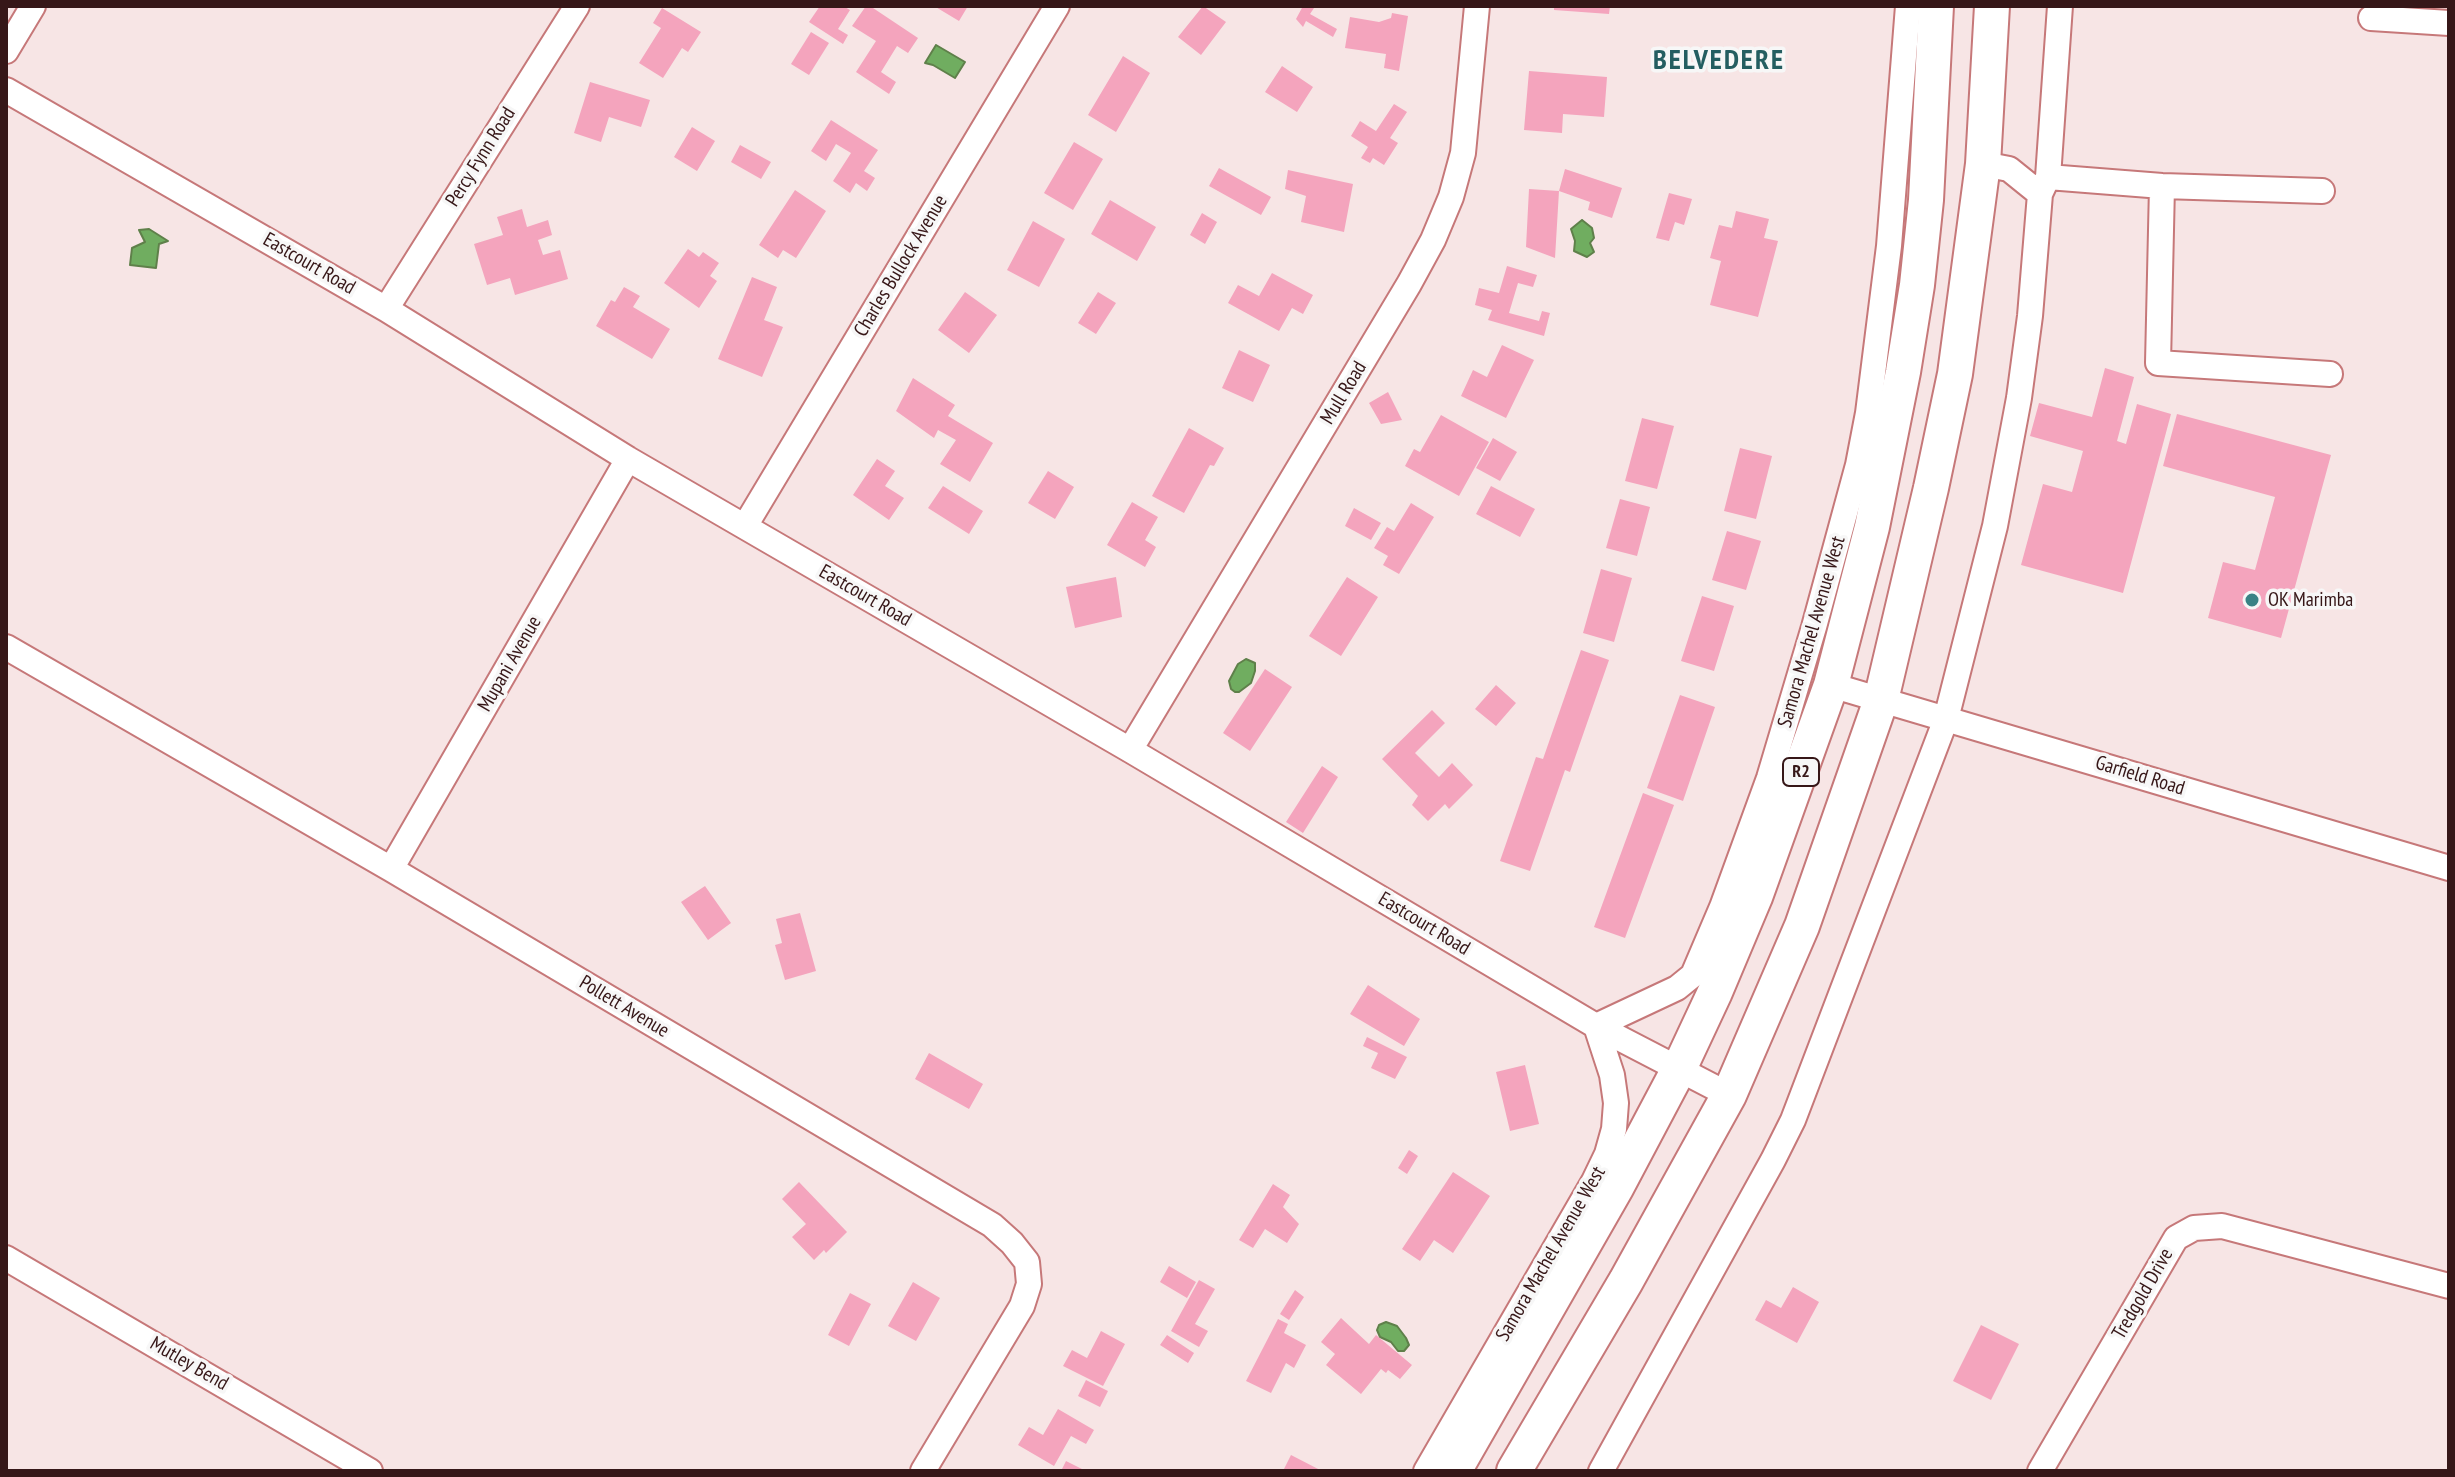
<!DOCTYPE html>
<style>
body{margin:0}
#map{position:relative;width:2455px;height:1477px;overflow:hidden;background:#f7e5e5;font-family:"PT Sans Narrow",sans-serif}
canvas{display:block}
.frame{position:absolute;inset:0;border:8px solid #361718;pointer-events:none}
</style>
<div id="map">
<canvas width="2455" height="1477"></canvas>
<div class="frame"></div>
</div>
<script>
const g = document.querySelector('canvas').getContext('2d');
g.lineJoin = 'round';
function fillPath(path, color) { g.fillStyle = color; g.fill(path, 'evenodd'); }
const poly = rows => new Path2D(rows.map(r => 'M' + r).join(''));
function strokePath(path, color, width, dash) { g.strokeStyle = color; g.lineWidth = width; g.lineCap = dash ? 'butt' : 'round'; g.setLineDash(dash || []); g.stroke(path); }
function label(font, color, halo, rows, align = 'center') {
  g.font = font + ' "PT Sans Narrow",sans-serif'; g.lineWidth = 7; g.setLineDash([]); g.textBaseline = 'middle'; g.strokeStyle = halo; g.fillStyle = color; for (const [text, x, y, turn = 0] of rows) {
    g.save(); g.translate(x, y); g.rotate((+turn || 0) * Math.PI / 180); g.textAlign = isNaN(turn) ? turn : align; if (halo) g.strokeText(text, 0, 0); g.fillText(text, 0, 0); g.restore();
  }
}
const water = poly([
 [936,45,965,62,955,78,933,65,925,63,936,45],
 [1582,220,1592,228,1594,238,1590,243,1594,252,1587,257,1574,251,1575,241,1571,229,1582,220],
 [149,229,168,241,159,244,156,268,130,265,132,248,145,242,139,230,149,229],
 [1246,659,1255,663,1255,671,1251,683,1239,692,1235,692,1231,689,1229,681,1238,664,1246,659],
 [1386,1322,1397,1326,1406,1338,1409,1345,1404,1351,1398,1351,1391,1342,1380,1337,1377,1330,1379,1325,1386,1322]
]);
fillPath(water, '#70ad60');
strokePath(water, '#5f804a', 2);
fillPath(poly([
 [820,6,843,6,850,10,838,29,848,35,843,44,809,22],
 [866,6,870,6,918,38,908,53,897,46,881,72,896,82,889,94,856,72,876,41,852,26],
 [934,6,968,6,959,21],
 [1203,6,1226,22,1201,55,1178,37],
 [1303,6,1314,8,1310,14,1337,29,1333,37,1306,21,1303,27,1296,19],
 [1554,6,1610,6,1609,14,1554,10],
 [662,8,701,32,688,52,682,48,663,78,639,63,661,28,653,23],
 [1392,13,1408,16,1399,71,1384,68,1386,54,1345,48,1350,17,1379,22,1391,18],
 [811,32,829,43,809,75,791,64],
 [1123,56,1150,73,1116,132,1088,115],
 [1282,66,1313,87,1297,112,1265,92],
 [1529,71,1607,77,1604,117,1563,114,1562,133,1524,130],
 [590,82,650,100,641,127,609,117,601,142,574,133],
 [1394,104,1407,112,1390,138,1398,143,1384,165,1373,158,1370,163,1361,158,1368,147,1351,136,1360,121,1376,131],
 [831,120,878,150,864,171,875,178,867,191,856,183,850,193,833,181,851,153,836,144,826,161,811,151],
 [692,127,715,141,697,171,674,157],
 [1074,142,1103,159,1073,210,1044,193],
 [740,145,771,162,761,179,731,162],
 [1219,168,1271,197,1261,215,1209,186],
 [1565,169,1622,188,1612,218,1588,210,1590,202,1559,191],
 [1288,170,1353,184,1344,232,1301,222,1306,196,1285,189],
 [1529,189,1559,191,1555,258,1526,247],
 [795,190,826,211,796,258,783,250,778,258,759,245],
 [1669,193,1692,199,1684,225,1675,222,1669,241,1656,238],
 [1110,200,1156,227,1137,261,1091,234],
 [522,209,527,227,548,220,552,235,538,240,543,255,560,250,568,279,515,295,510,278,487,285,474,244,503,235,497,217],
 [1736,211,1769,219,1764,238,1778,241,1758,317,1710,305,1721,261,1710,258,1719,225,1732,228],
 [1202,213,1217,222,1205,244,1190,235],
 [1033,221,1065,239,1039,287,1007,270],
 [688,249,699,257,703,252,719,263,710,276,717,281,699,308,664,283],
 [1507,266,1537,275,1533,287,1518,283,1509,313,1539,321,1542,311,1550,313,1544,336,1488,320,1492,310,1475,305,1479,288,1499,293],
 [1272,273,1313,295,1303,314,1292,308,1279,331,1228,303,1238,285,1259,296],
 [752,277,777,287,764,320,783,327,762,377,718,359],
 [624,287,640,296,633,307,670,329,652,359,596,326,611,300,615,302],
 [965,292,997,315,969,353,938,330],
 [1098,292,1116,303,1096,334,1078,323],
 [1502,345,1534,360,1506,418,1461,396,1473,370,1487,377],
 [1239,350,1270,365,1253,402,1222,388],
 [2105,368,2134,377,2117,441,2126,444,2137,404,2171,414,2123,593,2021,565,2043,484,2072,492,2083,451,2030,436,2039,403,2092,417],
 [913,378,955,405,948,416,993,443,970,482,940,464,956,440,938,430,934,438,896,411],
 [1388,392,1402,420,1381,424,1369,403],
 [2177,414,2331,455,2281,638,2208,618,2223,562,2255,570,2275,497,2163,466],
 [1441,415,1489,442,1459,496,1405,466,1414,449,1420,452],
 [1642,418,1674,426,1657,489,1625,481],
 [1189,428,1224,448,1214,466,1210,465,1184,513,1152,496],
 [1493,438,1517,452,1500,481,1476,468],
 [1740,448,1772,456,1756,519,1724,511],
 [877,459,895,471,885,486,904,498,889,520,853,495],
 [1048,471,1074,487,1055,519,1028,503],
 [943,486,983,511,969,534,928,508],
 [1491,486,1535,509,1520,537,1476,514],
 [1620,499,1650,507,1637,556,1606,548],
 [1132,502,1158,517,1145,540,1156,547,1145,567,1107,545],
 [1411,503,1434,517,1399,574,1383,565,1388,556,1374,548,1387,527,1394,531],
 [1354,508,1381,523,1371,540,1345,526],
 [1727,531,1761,541,1746,590,1712,580],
 [1601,569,1632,578,1614,642,1583,633],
 [1116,577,1122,617,1075,628,1066,587],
 [1347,577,1378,597,1341,656,1309,636],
 [1702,596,1734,606,1714,671,1681,661],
 [1581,650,1609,660,1570,772,1565,770,1530,871,1500,861,1536,757,1543,759],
 [1265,669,1292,687,1250,751,1223,733],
 [1496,685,1516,703,1496,726,1475,709],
 [1680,695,1715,707,1683,801,1647,788],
 [1432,710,1445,723,1415,753,1439,777,1452,763,1473,785,1449,809,1445,804,1428,821,1412,805,1418,796,1382,759],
 [1322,766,1338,777,1303,833,1286,822],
 [1643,793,1674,805,1625,938,1594,927],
 [705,886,731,923,708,940,681,902],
 [800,913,816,971,785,980,775,945,782,943,776,919],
 [1368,985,1420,1019,1404,1046,1350,1014],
 [1367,1037,1407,1057,1395,1079,1371,1068,1378,1053,1363,1046],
 [929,1053,983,1084,969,1109,915,1079],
 [1525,1065,1539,1124,1510,1131,1496,1072],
 [1409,1150,1418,1156,1407,1174,1398,1168],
 [1453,1172,1490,1196,1453,1253,1434,1240,1420,1261,1402,1249],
 [799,1182,847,1232,826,1253,824,1250,814,1260,792,1237,806,1224,782,1199],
 [1273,1184,1290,1195,1283,1207,1299,1224,1287,1243,1265,1229,1253,1248,1239,1240],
 [1169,1266,1196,1282,1187,1298,1160,1282],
 [1199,1280,1215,1289,1195,1324,1208,1331,1199,1347,1171,1331],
 [913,1282,940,1298,916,1341,888,1326],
 [1793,1287,1819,1302,1797,1343,1755,1320,1766,1300,1781,1308],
 [1295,1290,1304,1297,1289,1320,1280,1314],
 [850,1293,871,1304,849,1346,828,1335],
 [1341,1318,1369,1344,1376,1335,1412,1365,1400,1379,1388,1370,1386,1373,1381,1369,1361,1394,1326,1365,1335,1354,1321,1342],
 [1278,1319,1288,1324,1284,1333,1306,1345,1294,1368,1286,1363,1271,1393,1246,1381],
 [1981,1325,2019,1344,1991,1400,1953,1381],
 [1101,1331,1125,1344,1103,1386,1063,1366,1072,1350,1087,1358],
 [1167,1335,1194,1353,1188,1363,1160,1345],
 [1086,1380,1108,1391,1100,1407,1078,1396],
 [1058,1409,1094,1430,1086,1444,1071,1436,1054,1466,1018,1445,1029,1427,1043,1435],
 [1291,1455,1322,1471,1283,1471],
 [1066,1461,1086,1471,1061,1471]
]), '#f4a4bd');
const minor = poly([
 [2371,18,2449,23],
 [6,51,33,6],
 [6,90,386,309,628,459,1130,750,1596,1026,1729,1095],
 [1983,164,2009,169,2040,194],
 [2048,177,2162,186,2322,191],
 [2162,186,2158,363,2330,374],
 [386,309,577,6],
 [745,526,1057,6],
 [6,647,391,869,992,1225,1012,1243,1027,1262,1029,1284,1022,1306,923,1471],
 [1831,685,2449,868],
 [1130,750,1409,284,1433,240,1451,197,1463,153,1477,6],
 [391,869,628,459],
 [6,1258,370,1471],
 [1426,1471,1594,1181,1607,1154,1614,1129,1616,1103,1612,1075,1596,1026,1677,988,1693,975,1722,907,1769,778,1814,627,1858,465,1868,413,1889,246,1908,6],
 [1601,1471,1773,1160,1793,1120,1946,719,1995,526,2019,398,2030,316,2040,194,2048,177,2060,6],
 [2040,1471,2176,1238,2194,1228,2222,1226,2449,1286]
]);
const highway = poly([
 [1454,1471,1616,1188,1679,1069,1715,992,1755,897,1831,685,1872,527,1903,372,1917,285,1926,200,1936,6],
 [1514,1471,1626,1281,1729,1095,1802,926,1881,700,1931,488,1955,374,1983,164,1992,6]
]);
strokePath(minor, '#c67879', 28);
strokePath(highway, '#c67879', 38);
strokePath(minor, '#fff', 24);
strokePath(highway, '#fff', 34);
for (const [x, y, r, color] of [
 [2252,600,8,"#3a8285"]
]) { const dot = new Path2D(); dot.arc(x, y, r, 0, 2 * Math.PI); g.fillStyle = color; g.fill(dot); strokePath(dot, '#f7f7f7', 3); }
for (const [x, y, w] of [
 [1801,772,36]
]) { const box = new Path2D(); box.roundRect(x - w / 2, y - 14, w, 28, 6); g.fillStyle = '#f7f7f7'; g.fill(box); strokePath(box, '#361718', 2); }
label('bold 18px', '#361718', null, [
 ["R2",1801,772]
]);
label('20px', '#361718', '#f7f7f7', [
 ["Percy Fynn Road",481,157,-58],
 ["Eastcourt Road",309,264,30],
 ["Charles Bullock Avenue",901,266,-59],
 ["Mull Road",1344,393,-59],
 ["Eastcourt Road",865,596,30],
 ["Samora Machel Avenue West",1812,632,-74],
 ["Mupani Avenue",510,664,-60],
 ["Garfield Road",2140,776,17],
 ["Eastcourt Road",1424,924,31],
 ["Pollett Avenue",624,1007,31],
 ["Samora Machel Avenue West",1551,1254,-60],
 ["Tredgold Drive",2143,1294,-60],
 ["Mutley Bend",189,1364,30]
]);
label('20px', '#361718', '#f7f7f7', [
 ["OK Marimba",2268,600]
], 'left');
g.letterSpacing = '2px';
label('bold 28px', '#245e61', '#f7f7f7', [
 ["BELVEDERE",1719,61]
]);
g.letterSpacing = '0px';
</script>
